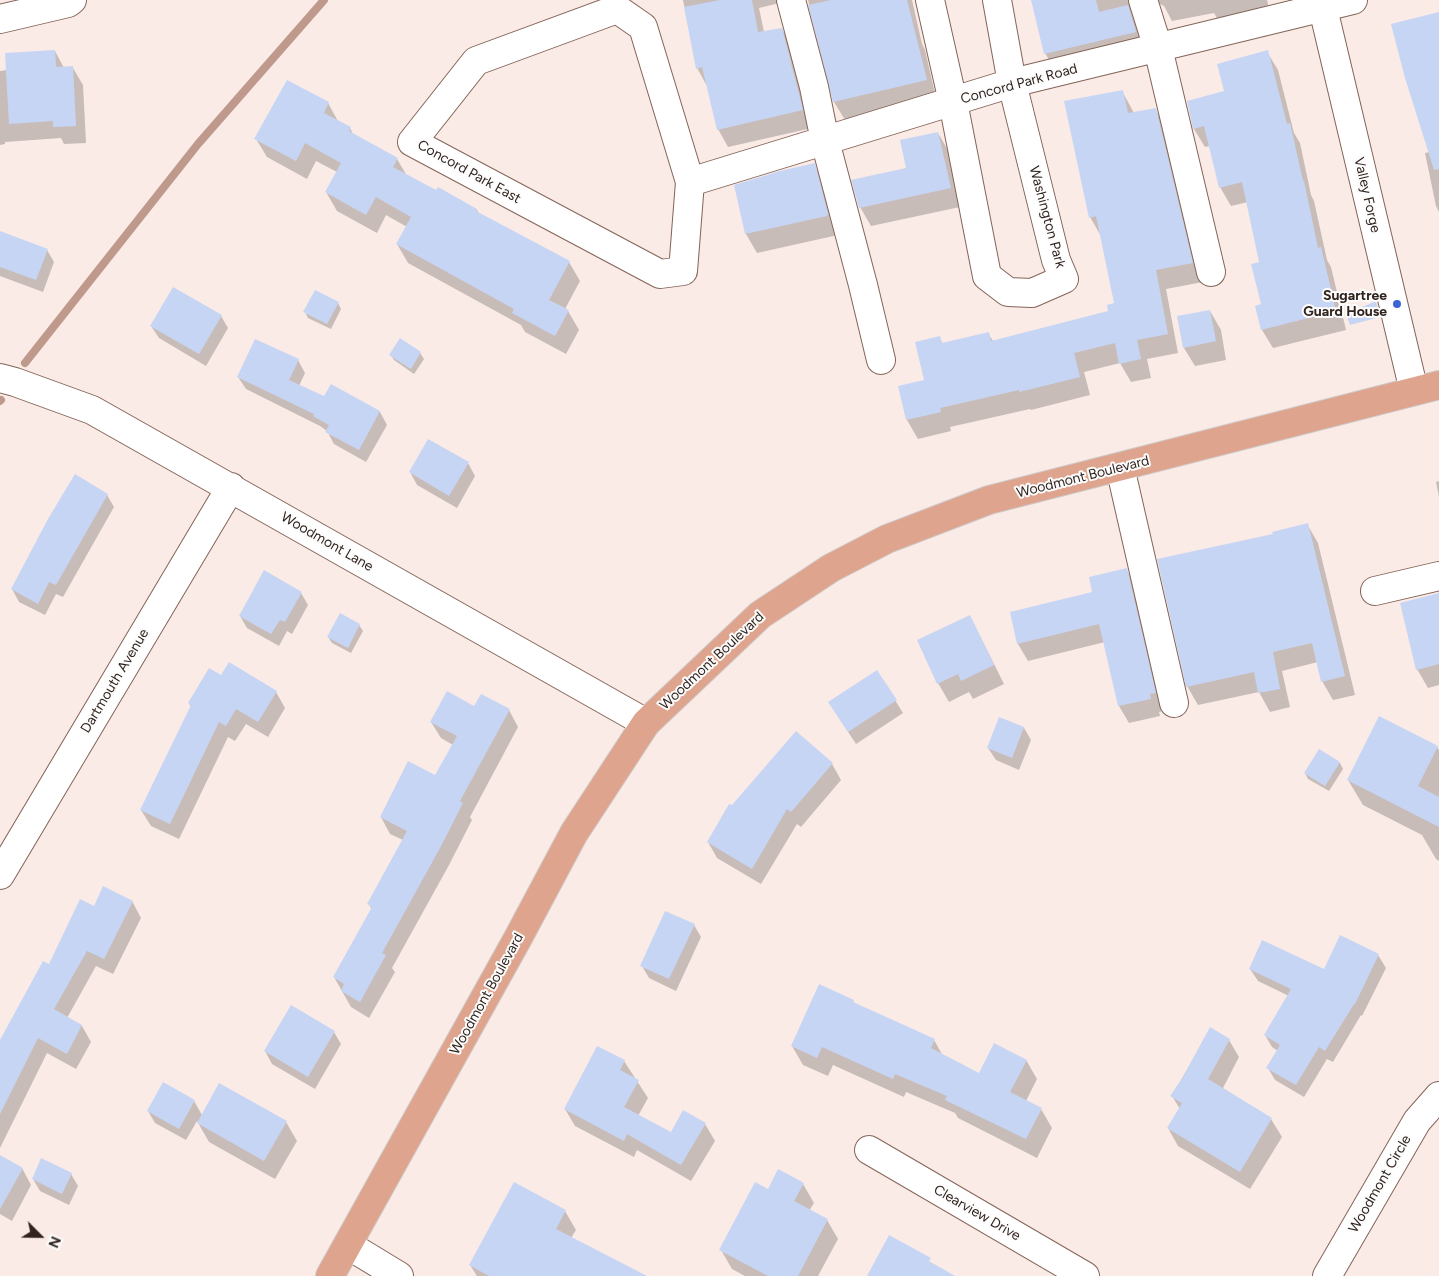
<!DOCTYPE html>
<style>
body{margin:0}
#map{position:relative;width:1439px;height:1276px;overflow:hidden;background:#faebe6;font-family:Figtree,sans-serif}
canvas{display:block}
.north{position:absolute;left:15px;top:1211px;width:50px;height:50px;-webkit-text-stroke:4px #fcfcfc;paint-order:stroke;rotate:113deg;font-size:14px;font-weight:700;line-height:20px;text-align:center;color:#31241f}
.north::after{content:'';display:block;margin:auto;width:18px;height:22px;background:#31241f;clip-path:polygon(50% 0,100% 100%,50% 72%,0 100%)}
</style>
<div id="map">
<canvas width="1439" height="1276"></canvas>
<div class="north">N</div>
</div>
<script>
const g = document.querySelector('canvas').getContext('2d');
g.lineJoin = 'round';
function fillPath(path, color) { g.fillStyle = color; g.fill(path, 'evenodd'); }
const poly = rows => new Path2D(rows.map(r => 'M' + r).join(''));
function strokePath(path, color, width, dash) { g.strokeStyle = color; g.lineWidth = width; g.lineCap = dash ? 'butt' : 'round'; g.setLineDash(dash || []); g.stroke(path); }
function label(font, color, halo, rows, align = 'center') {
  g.font = font + ' Figtree,sans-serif'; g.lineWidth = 4; g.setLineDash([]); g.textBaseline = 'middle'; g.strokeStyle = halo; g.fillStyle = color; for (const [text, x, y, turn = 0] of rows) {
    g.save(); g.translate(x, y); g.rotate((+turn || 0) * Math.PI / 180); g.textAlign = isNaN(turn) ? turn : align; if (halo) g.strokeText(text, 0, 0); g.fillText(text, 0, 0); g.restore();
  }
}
fillPath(poly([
 [683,0,792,0,759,8,764,32,782,29,792,47,812,128,728,147,718,129,707,86,697,68],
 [808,0,912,0,922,44,925,50,936,98,845,120,834,102],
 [1033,0,1267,0,1271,17,1222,27,1214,13,1172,21,1164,6,1158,3,1146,50,1056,72,1045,53],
 [55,51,64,68,73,68,83,85,86,143,64,144,61,138,5,142,5,144,0,145,0,71,7,70],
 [1267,52,1278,70,1294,133,1300,143,1311,195,1314,201,1327,260,1331,267,1346,330,1273,348,1262,330,1261,263,1248,202,1231,206,1220,187,1210,146,1205,147,1194,129,1188,102,1225,92],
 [1122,91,1134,113,1155,109,1166,128,1203,282,1166,289,1178,353,1147,359,1151,378,1131,382,1120,363,1084,372,1090,395,1031,410,1030,409,950,427,951,431,918,439,907,420,900,387,926,381,939,337,943,344,988,333,993,341,1110,312,1116,304,1101,236,1090,217],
 [328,103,339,123,350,128,353,134,397,159,407,176,477,210,479,214,569,262,580,281,565,309,568,311,579,330,566,354,525,332,521,325,408,263,397,244,407,227,386,215,377,233,337,211,326,192,337,172,316,161,307,179,267,157,256,139],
 [1439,104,1439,212,1436,206,1425,153,1430,152],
 [938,133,949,152,960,207,871,226,860,207,908,169],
 [814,165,825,183,838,235,757,253,746,234,736,186],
 [0,232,47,250,54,262,43,292,0,276],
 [338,303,341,309,331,329,308,318,305,312],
 [1210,311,1221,330,1226,360,1195,366,1184,348],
 [221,316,228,328,206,366,159,338,151,326],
 [420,353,424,359,414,374,394,360,391,355],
 [298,360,305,373,299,386,324,398,331,386,380,412,387,425,366,462,334,444,327,431,320,426,246,389,238,377],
 [429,440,468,463,475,476,457,508,417,485,410,472],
 [1439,481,1439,497,1436,482],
 [107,495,114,507,63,597,56,594,45,615,19,602,12,589],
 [1307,524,1318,543,1355,695,1333,700,1322,681,1318,662,1282,671,1290,707,1270,712,1259,692,1198,705,1187,686,1274,535],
 [1126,569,1136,586,1165,710,1159,712,1160,716,1129,723,1119,706,1105,642,1028,661,1018,644,1011,613,1094,593],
 [301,593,308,605,292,634,287,631,279,646,247,628,240,616],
 [1439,597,1439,685,1428,688,1417,669],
 [970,616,1004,684,973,699,969,692,949,702,938,683],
 [359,625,363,631,351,653,332,643,328,637],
 [877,671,903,713,856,744,837,715],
 [221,677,276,692,285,708,268,737,246,724,235,741,228,737,179,839,151,826,141,810,191,707,189,703],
 [475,707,509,710,518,727,470,817,472,820,449,865,392,968,395,972,369,1018,351,1007,334,977,372,910,369,904,403,840,390,834,381,817,436,777,453,745,441,738,431,722],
 [1024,728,1031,740,1019,770,996,760,988,748],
 [1437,747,1439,750,1439,861,1436,859,1422,835,1363,805,1348,780],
 [1319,751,1340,763,1343,769,1329,791,1308,779,1305,773],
 [832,764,841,780,801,827,797,824,761,884,717,858,708,842,732,807],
 [132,901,141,918,113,974,96,966,67,1018,82,1026,91,1042,76,1069,47,1053,0,1148,0,1045,49,965,94,908],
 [694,925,701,937,676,991,649,978,642,966],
 [1378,955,1386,968,1362,1016,1361,1015,1333,1062,1327,1059,1304,1097,1275,1080,1268,1068,1278,1051,1272,1047,1265,1035,1289,996,1258,981,1250,969,1325,971],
 [853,1001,855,1004,934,1040,943,1056,979,1075,1026,1060,1037,1079,1026,1101,1041,1109,1052,1128,1037,1158,958,1118,955,1113,906,1092,904,1097,833,1065,828,1076,803,1065,792,1046],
 [1210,1029,1229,1040,1239,1057,1223,1088,1271,1119,1282,1137,1250,1189,1178,1146,1168,1128,1180,1109,1172,1096],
 [334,1032,341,1044,315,1089,272,1064,265,1051],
 [624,1061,648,1098,638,1116,671,1134,705,1124,715,1141,691,1181,637,1150,634,1157,575,1126,565,1109],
 [194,1101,202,1115,286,1122,297,1141,275,1179,209,1142,197,1121,186,1140,155,1123,148,1111],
 [0,1156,22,1168,31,1185,12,1221,0,1214],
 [71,1174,78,1186,69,1205,40,1191,33,1179],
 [803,1184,814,1203,809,1211,827,1220,838,1239,818,1276,745,1276,732,1269,721,1250,768,1190],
 [565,1211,576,1230,571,1238,644,1276,477,1276,470,1265]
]), '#0003');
strokePath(poly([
 [25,363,198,144,324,0],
 [0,401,1,400]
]), '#bf998b', 8);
fillPath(poly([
 [720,0,752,0,758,32,782,28,803,110,717,130,702,67,696,69,684,7],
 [831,0,907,0,927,80,833,102,808,5],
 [1031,0,1096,0,1099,12,1128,5,1136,32,1044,54],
 [1439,12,1439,169,1434,170,1405,78,1391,24],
 [55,50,56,67,73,66,76,126,53,127,53,121,9,124,5,53],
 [1268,50,1287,124,1290,123,1303,181,1304,181,1318,248,1321,247,1336,311,1261,330,1255,306,1261,304,1251,264,1259,262,1242,182,1219,188,1204,126,1193,129,1187,101,1224,91,1217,64],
 [287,80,329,102,324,113,351,127,349,131,398,158,393,167,436,190,438,187,477,209,476,211,570,261,549,300,569,310,555,336,512,313,514,309,396,244,411,217,376,197,366,215,325,192,341,163,305,143,296,161,254,139],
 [1123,90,1128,113,1156,108,1193,263,1156,270,1168,334,1137,340,1141,359,1119,364,1115,343,1074,353,1080,377,1019,392,1019,390,940,408,941,412,906,420,898,386,924,380,915,342,940,336,942,343,989,332,991,341,1108,311,1107,305,1114,303,1096,216,1089,218,1064,101],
 [938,132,951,188,859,208,851,180,906,168,900,140],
 [815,163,828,214,827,216,745,234,734,185,780,171],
 [0,231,48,249,36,280,0,267],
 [173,287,222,315,199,354,150,326],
 [315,290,339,302,327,324,303,312],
 [1376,301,1380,317,1350,325,1346,314],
 [1210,310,1216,341,1183,348,1177,316],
 [400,338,421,352,411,369,389,355],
 [255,339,299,359,289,380,324,396,331,384,380,411,359,450,325,432,329,425,313,416,314,414,237,377],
 [428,439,469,462,449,496,409,472],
 [75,474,108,494,56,585,49,582,38,604,11,589,48,519],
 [1308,523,1345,676,1321,682,1312,643,1273,652,1280,689,1258,693,1254,672,1186,687,1157,559,1273,534,1272,532],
 [1127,568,1156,693,1150,694,1151,699,1118,706,1099,624,1017,644,1010,612,1092,592,1089,577],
 [264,570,302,592,285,622,280,620,271,634,239,616],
 [1439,593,1439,664,1416,670,1400,603],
 [340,613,360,624,348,648,327,637],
 [970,615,994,665,961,681,958,674,937,684,917,640],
 [229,662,277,691,258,722,236,709,226,726,219,722,170,824,140,810,191,705,188,703,209,668,221,675],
 [877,670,897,700,848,732,828,702],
 [447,691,474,706,481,694,510,709,460,801,463,803,440,848,382,953,386,955,360,1002,341,991,344,984,333,977,372,907,367,904,407,831,380,817,408,761,435,775,457,736,430,722],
 [1379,716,1438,746,1418,786,1439,797,1439,827,1347,780],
 [999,717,1024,727,1012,758,987,748],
 [796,731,833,763,791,812,787,809,752,869,707,842,729,804,732,805],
 [1319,749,1340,762,1325,786,1304,773],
 [103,886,133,901,104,959,87,951,54,1009,82,1025,67,1054,38,1038,0,1114,0,1040,43,961,49,964,80,899,94,906],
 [665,911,695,924,669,979,640,966],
 [1340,935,1379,954,1355,1004,1354,1004,1325,1051,1319,1047,1296,1085,1266,1068,1280,1045,1264,1035,1291,989,1249,969,1262,940,1324,969],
 [819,984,854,1000,853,1002,935,1039,931,1048,979,1073,994,1043,1027,1060,1010,1092,1042,1108,1026,1139,945,1100,947,1096,895,1074,893,1079,822,1047,817,1058,791,1046],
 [291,1005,335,1031,308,1077,264,1051],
 [1210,1027,1230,1039,1208,1079,1272,1118,1240,1172,1167,1128,1182,1103,1170,1096,1183,1077],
 [597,1046,625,1060,620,1070,639,1080,624,1107,671,1132,683,1110,706,1123,681,1165,627,1134,624,1141,564,1109],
 [163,1082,195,1100,179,1129,147,1111],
 [219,1083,287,1121,264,1161,197,1123],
 [0,1155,23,1168,0,1209],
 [41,1158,72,1173,62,1194,32,1179],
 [778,1169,804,1183,794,1201,828,1219,798,1276,768,1276,719,1250,755,1182,768,1189],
 [514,1182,566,1210,556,1229,647,1276,489,1276,469,1265],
 [889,1235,931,1258,929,1261,955,1276,867,1276]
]), '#c7d5f5');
const minor = poly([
 [791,0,814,87,825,141,863,285,881,360],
 [930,0,953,102,987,276,1008,292,1032,293,1064,279,1056,260,1012,83,997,0],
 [1143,0,1158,48,1211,272],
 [1321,0,1414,391],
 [617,9,643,27,690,182,683,271,660,274,412,142,476,61,617,9],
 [0,19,68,3,72,0],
 [690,182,1012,83,1353,0],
 [0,378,15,382,92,410,646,723],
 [1120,467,1174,703],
 [1375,591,1439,576],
 [0,875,231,487],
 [869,1150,1085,1276],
 [348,1245,399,1276],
 [1327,1276,1417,1121,1439,1096]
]);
const major = poly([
 [330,1276,518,938,574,833,646,723,760,615,831,568,887,539,989,500,1439,385]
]);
strokePath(minor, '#846458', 30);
strokePath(major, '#cecac9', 30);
strokePath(minor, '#fff', 28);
strokePath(major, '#dfa48d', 28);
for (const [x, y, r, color] of [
 [1397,304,5,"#3d64d5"]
]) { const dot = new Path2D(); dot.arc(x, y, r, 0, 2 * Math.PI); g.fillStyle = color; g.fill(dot); strokePath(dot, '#fcfcfc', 2); }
label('14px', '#31241f', '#fcfcfc', [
 ["Concord Park Road",1019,84,-15],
 ["Concord Park East",469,172,29],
 ["Valley Forge",1367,195,77],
 ["Washington Park",1047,217,75],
 ["Woodmont Boulevard",1083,477,-14],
 ["Woodmont Lane",327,542,30],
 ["Woodmont Boulevard",712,661,-43],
 ["Dartmouth Avenue",115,681,-59],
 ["Woodmont Boulevard",487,994,-61],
 ["Woodmont Circle",1380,1184,-60],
 ["Clearview Drive",977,1213,30]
]);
label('bold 14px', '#31241f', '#fcfcfc', [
 ["Sugartree",1387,296],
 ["Guard House",1387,312]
], 'right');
</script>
